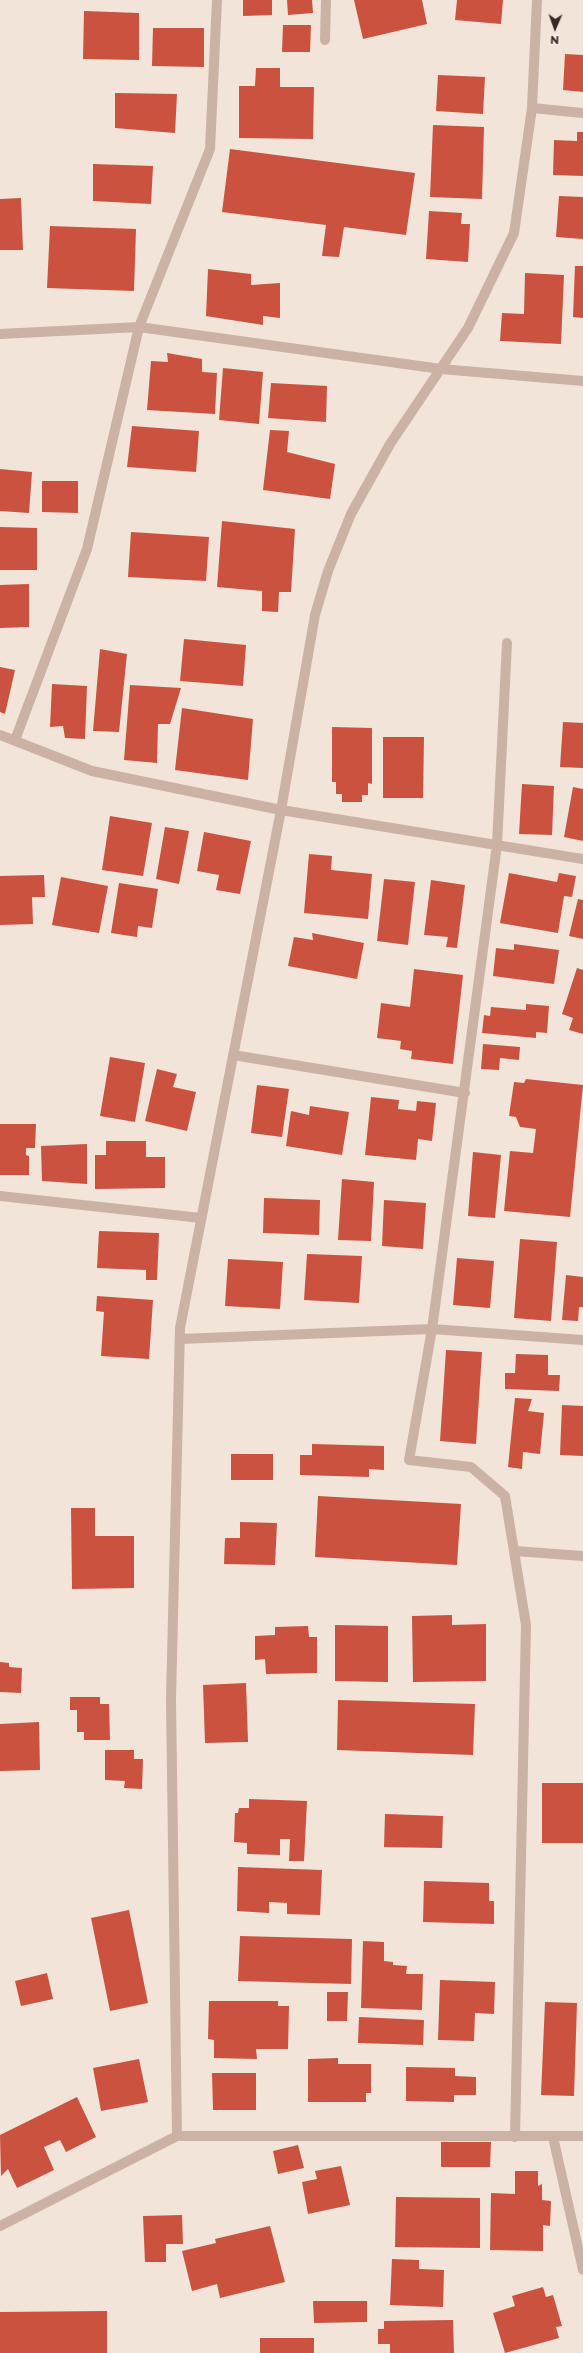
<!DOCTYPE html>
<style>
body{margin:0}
#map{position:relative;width:583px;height:2353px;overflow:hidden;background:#f2e4d9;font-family:Montserrat,sans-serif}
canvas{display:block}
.north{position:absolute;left:535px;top:8px;width:40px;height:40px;-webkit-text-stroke:3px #faeee5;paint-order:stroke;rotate:182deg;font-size:11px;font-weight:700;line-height:16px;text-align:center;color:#362a26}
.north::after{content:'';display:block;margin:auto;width:14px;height:18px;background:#362a26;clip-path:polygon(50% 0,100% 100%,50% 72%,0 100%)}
</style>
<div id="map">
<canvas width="583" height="2353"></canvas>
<div class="north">N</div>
</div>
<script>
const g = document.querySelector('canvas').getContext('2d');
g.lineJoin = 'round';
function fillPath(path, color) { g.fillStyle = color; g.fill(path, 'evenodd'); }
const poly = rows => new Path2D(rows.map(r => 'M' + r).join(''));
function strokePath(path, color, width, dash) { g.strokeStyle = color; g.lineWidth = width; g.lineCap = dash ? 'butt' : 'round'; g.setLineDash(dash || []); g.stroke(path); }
fillPath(poly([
 [243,0,272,0,272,15,243,16],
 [287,0,312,0,313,13,288,15],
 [354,0,422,0,427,24,363,39],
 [457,0,503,0,501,24,455,20],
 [84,11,139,13,139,60,83,59],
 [283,25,311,25,310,52,282,52],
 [153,28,204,28,204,67,152,66],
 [565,54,583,55,583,92,563,90],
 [256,68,280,68,280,87,314,87,313,139,239,138,239,86,255,86],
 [438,75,485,77,483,114,436,111],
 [115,93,177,94,175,133,115,128],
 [433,125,484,127,482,199,430,197],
 [577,132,583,132,583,176,553,175,554,140,577,141],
 [230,149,415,173,406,235,344,227,339,257,322,256,326,225,222,212],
 [93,164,153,166,151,204,93,201],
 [559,196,583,197,583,239,556,237],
 [21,198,23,250,0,250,0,199],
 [429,211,462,213,461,224,470,224,468,262,426,259],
 [50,226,136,229,134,291,47,288],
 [575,266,583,266,583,318,573,317],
 [208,269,251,274,251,285,280,283,280,318,263,316,263,325,206,316],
 [525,273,564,275,561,344,500,341,502,313,524,314],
 [167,353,202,359,202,372,217,373,215,414,147,410,151,361,168,362],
 [223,368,263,372,259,424,219,420],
 [271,383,327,386,326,422,268,418],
 [132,426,199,431,196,472,127,467],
 [270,430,289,431,287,452,335,464,330,499,263,490],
 [0,469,32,472,29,513,0,511],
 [42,481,78,481,78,513,42,512],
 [222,521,295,529,291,592,279,592,278,612,262,611,262,591,217,587],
 [0,527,37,528,37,570,0,570],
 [131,532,209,537,206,581,128,577],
 [29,584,29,627,0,628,0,585],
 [184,639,246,645,243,686,180,681],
 [100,649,127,654,119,732,93,731],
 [0,667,15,670,5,714,0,712],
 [52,684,87,686,85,739,65,738,63,726,50,727],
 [130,685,181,688,170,724,158,724,157,763,124,760],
 [182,708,253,719,248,780,175,770],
 [563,722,583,723,583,768,560,767],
 [332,727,372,728,372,784,368,783,368,795,362,795,362,802,342,802,342,794,336,794,336,782,332,782],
 [383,737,424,737,423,798,383,798],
 [522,784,554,786,552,835,519,834],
 [573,787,583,789,583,841,564,837],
 [110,816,152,823,143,876,102,870],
 [165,827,189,831,179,884,156,879],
 [204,832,251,841,240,894,216,890,219,875,197,871],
 [309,854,332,856,331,870,372,874,368,919,304,913],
 [509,873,557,882,559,873,576,876,572,897,564,896,558,933,500,923],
 [44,875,45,897,32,897,33,924,0,925,0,876],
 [61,877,108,886,99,933,52,925],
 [384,879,415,882,408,945,377,941],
 [431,880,465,885,457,948,446,947,448,937,424,935],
 [119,883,158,889,152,928,138,926,137,937,111,933],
 [578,899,583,900,583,939,569,936],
 [312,933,364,943,357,979,288,966,294,937,313,940],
 [514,944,559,950,554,984,493,976,496,948,514,950],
 [577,968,583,970,583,1034,569,1030,573,1018,562,1014],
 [414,969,463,975,453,1064,411,1059,412,1051,400,1049,401,1041,377,1038,381,1003,410,1007],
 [526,1004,549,1006,547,1033,536,1032,536,1038,482,1033,484,1015,490,1016,491,1007,526,1010],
 [483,1044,520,1047,519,1060,500,1058,499,1070,481,1069],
 [110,1057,145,1063,135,1122,100,1116],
 [157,1069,177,1074,173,1087,196,1092,187,1131,145,1121],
 [526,1079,583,1085,570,1217,504,1211,510,1151,533,1153,536,1129,520,1127,516,1117,509,1116,514,1082,524,1083],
 [257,1085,289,1089,282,1137,251,1133],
 [371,1097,399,1100,398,1109,416,1111,417,1101,436,1103,432,1141,418,1139,416,1160,365,1155],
 [310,1106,349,1112,342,1155,286,1146,291,1111,309,1115],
 [0,1124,36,1124,35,1148,26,1148,26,1155,29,1156,29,1175,0,1175],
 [106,1141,146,1141,146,1157,165,1157,165,1188,95,1189,95,1155,106,1155],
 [87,1144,87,1184,42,1181,41,1146],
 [473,1152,501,1155,495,1218,468,1216],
 [342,1179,374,1182,371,1241,338,1240],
 [264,1198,320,1200,319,1235,263,1233],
 [384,1200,426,1203,423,1249,382,1246],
 [99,1231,159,1233,157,1280,146,1280,146,1270,97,1268],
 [520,1239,557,1242,551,1321,514,1318],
 [307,1254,362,1256,359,1303,304,1300],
 [457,1258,494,1261,490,1308,453,1305],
 [228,1259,283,1262,280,1309,225,1306],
 [566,1275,583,1277,583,1307,579,1307,578,1321,562,1320],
 [97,1296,153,1300,149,1359,101,1356,104,1312,96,1311],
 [446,1350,482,1352,476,1444,440,1441],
 [516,1354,548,1355,548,1375,560,1375,559,1391,505,1389,505,1373,515,1373],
 [515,1398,532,1399,528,1411,544,1413,540,1454,523,1452,522,1469,508,1467],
 [562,1405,583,1406,583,1456,560,1455],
 [312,1444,384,1446,384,1470,369,1469,369,1477,300,1475,300,1455,312,1455],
 [231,1454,273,1454,273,1480,231,1480],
 [318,1496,461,1504,457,1565,315,1557],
 [71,1508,95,1508,95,1536,134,1536,134,1588,72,1589],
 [240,1522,277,1523,275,1565,224,1564,225,1538,240,1538],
 [452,1615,452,1625,486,1624,486,1681,413,1682,412,1616],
 [335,1625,388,1626,388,1682,335,1681],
 [308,1626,309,1637,317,1637,317,1673,266,1674,265,1659,255,1660,255,1636,275,1635,275,1627],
 [0,1662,9,1663,9,1667,22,1668,21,1693,0,1692],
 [246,1683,248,1742,205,1743,203,1685],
 [70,1697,100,1697,100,1704,109,1704,110,1740,84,1740,84,1732,77,1732,77,1710,70,1710],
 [338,1700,475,1704,473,1755,337,1750],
 [39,1722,40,1770,0,1771,0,1724],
 [105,1750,134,1750,134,1759,143,1759,142,1789,124,1788,125,1781,105,1780],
 [542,1783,583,1783,583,1843,542,1843],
 [249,1799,307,1801,304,1861,289,1861,290,1839,280,1839,280,1855,247,1854,247,1843,234,1842,235,1813,238,1813,239,1808,249,1808],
 [385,1814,443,1816,442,1848,384,1847],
 [238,1867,322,1870,320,1915,287,1914,287,1903,269,1902,269,1913,237,1911],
 [424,1881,489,1883,489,1901,494,1901,494,1924,423,1922],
 [129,1910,148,2003,110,2011,91,1918],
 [240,1936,352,1939,351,1984,238,1981],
 [363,1941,384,1942,384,1961,393,1962,393,1965,407,1966,406,1974,423,1974,422,2010,361,2008],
 [47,1973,53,1999,21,2006,15,1981],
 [440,1980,495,1982,494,2014,475,2013,474,2041,438,2040],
 [327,1992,348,1992,347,2021,327,2021],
 [209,2001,278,2001,278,2006,289,2006,288,2049,256,2049,257,2059,214,2058,214,2040,208,2039],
 [545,2002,577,2003,574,2096,541,2095],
 [359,2017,424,2020,423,2045,358,2043],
 [338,2058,338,2064,371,2064,371,2093,366,2093,366,2102,308,2102,308,2059],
 [139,2059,148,2102,101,2111,93,2068],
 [406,2067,455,2068,455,2076,476,2077,476,2095,454,2095,454,2102,406,2101],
 [212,2073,256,2073,256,2110,213,2110],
 [77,2097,96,2137,66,2152,60,2140,44,2147,54,2170,17,2188,8,2169,1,2176,0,2135],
 [441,2142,491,2142,490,2167,441,2167],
 [298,2145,304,2168,278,2174,273,2151],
 [341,2166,350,2205,308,2214,302,2182,317,2179,315,2171],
 [515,2171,538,2171,538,2186,542,2184,542,2200,551,2201,550,2226,543,2225,543,2251,490,2250,491,2193,515,2194],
 [396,2197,480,2198,480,2248,395,2247],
 [182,2215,183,2244,166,2244,166,2262,145,2262,143,2216],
 [270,2226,285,2282,220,2298,217,2284,192,2291,182,2251,216,2243,215,2239],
 [392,2259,419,2260,419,2269,444,2270,443,2307,390,2305],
 [543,2287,546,2297,553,2295,562,2326,556,2327,559,2338,505,2353,493,2313,515,2306,512,2296],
 [313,2301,367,2301,367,2322,314,2323],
 [107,2311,107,2353,0,2353,0,2312],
 [453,2320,454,2353,390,2353,390,2344,378,2344,378,2329,384,2329,384,2321],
 [260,2338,314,2338,314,2353,260,2353]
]), '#cb523e');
strokePath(poly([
 [325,40,326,0],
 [532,108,583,113],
 [0,334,139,327,441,369,583,381],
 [507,643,497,845,432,1329,409,1460,471,1467,505,1496,526,1625,515,2137],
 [0,735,92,771,281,810,583,859],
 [15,740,87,549,139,327,210,149,217,0],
 [233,1055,465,1093],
 [0,1196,201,1218],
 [180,1339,432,1329,583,1340],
 [515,1551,583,1556],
 [177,2136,171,1699,180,1328,281,810,315,615,328,571,351,514,390,444,468,328,514,233,532,108,537,0],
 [553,2137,583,2270],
 [0,2226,177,2136,583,2136]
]), '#cbb2a4', 10);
</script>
